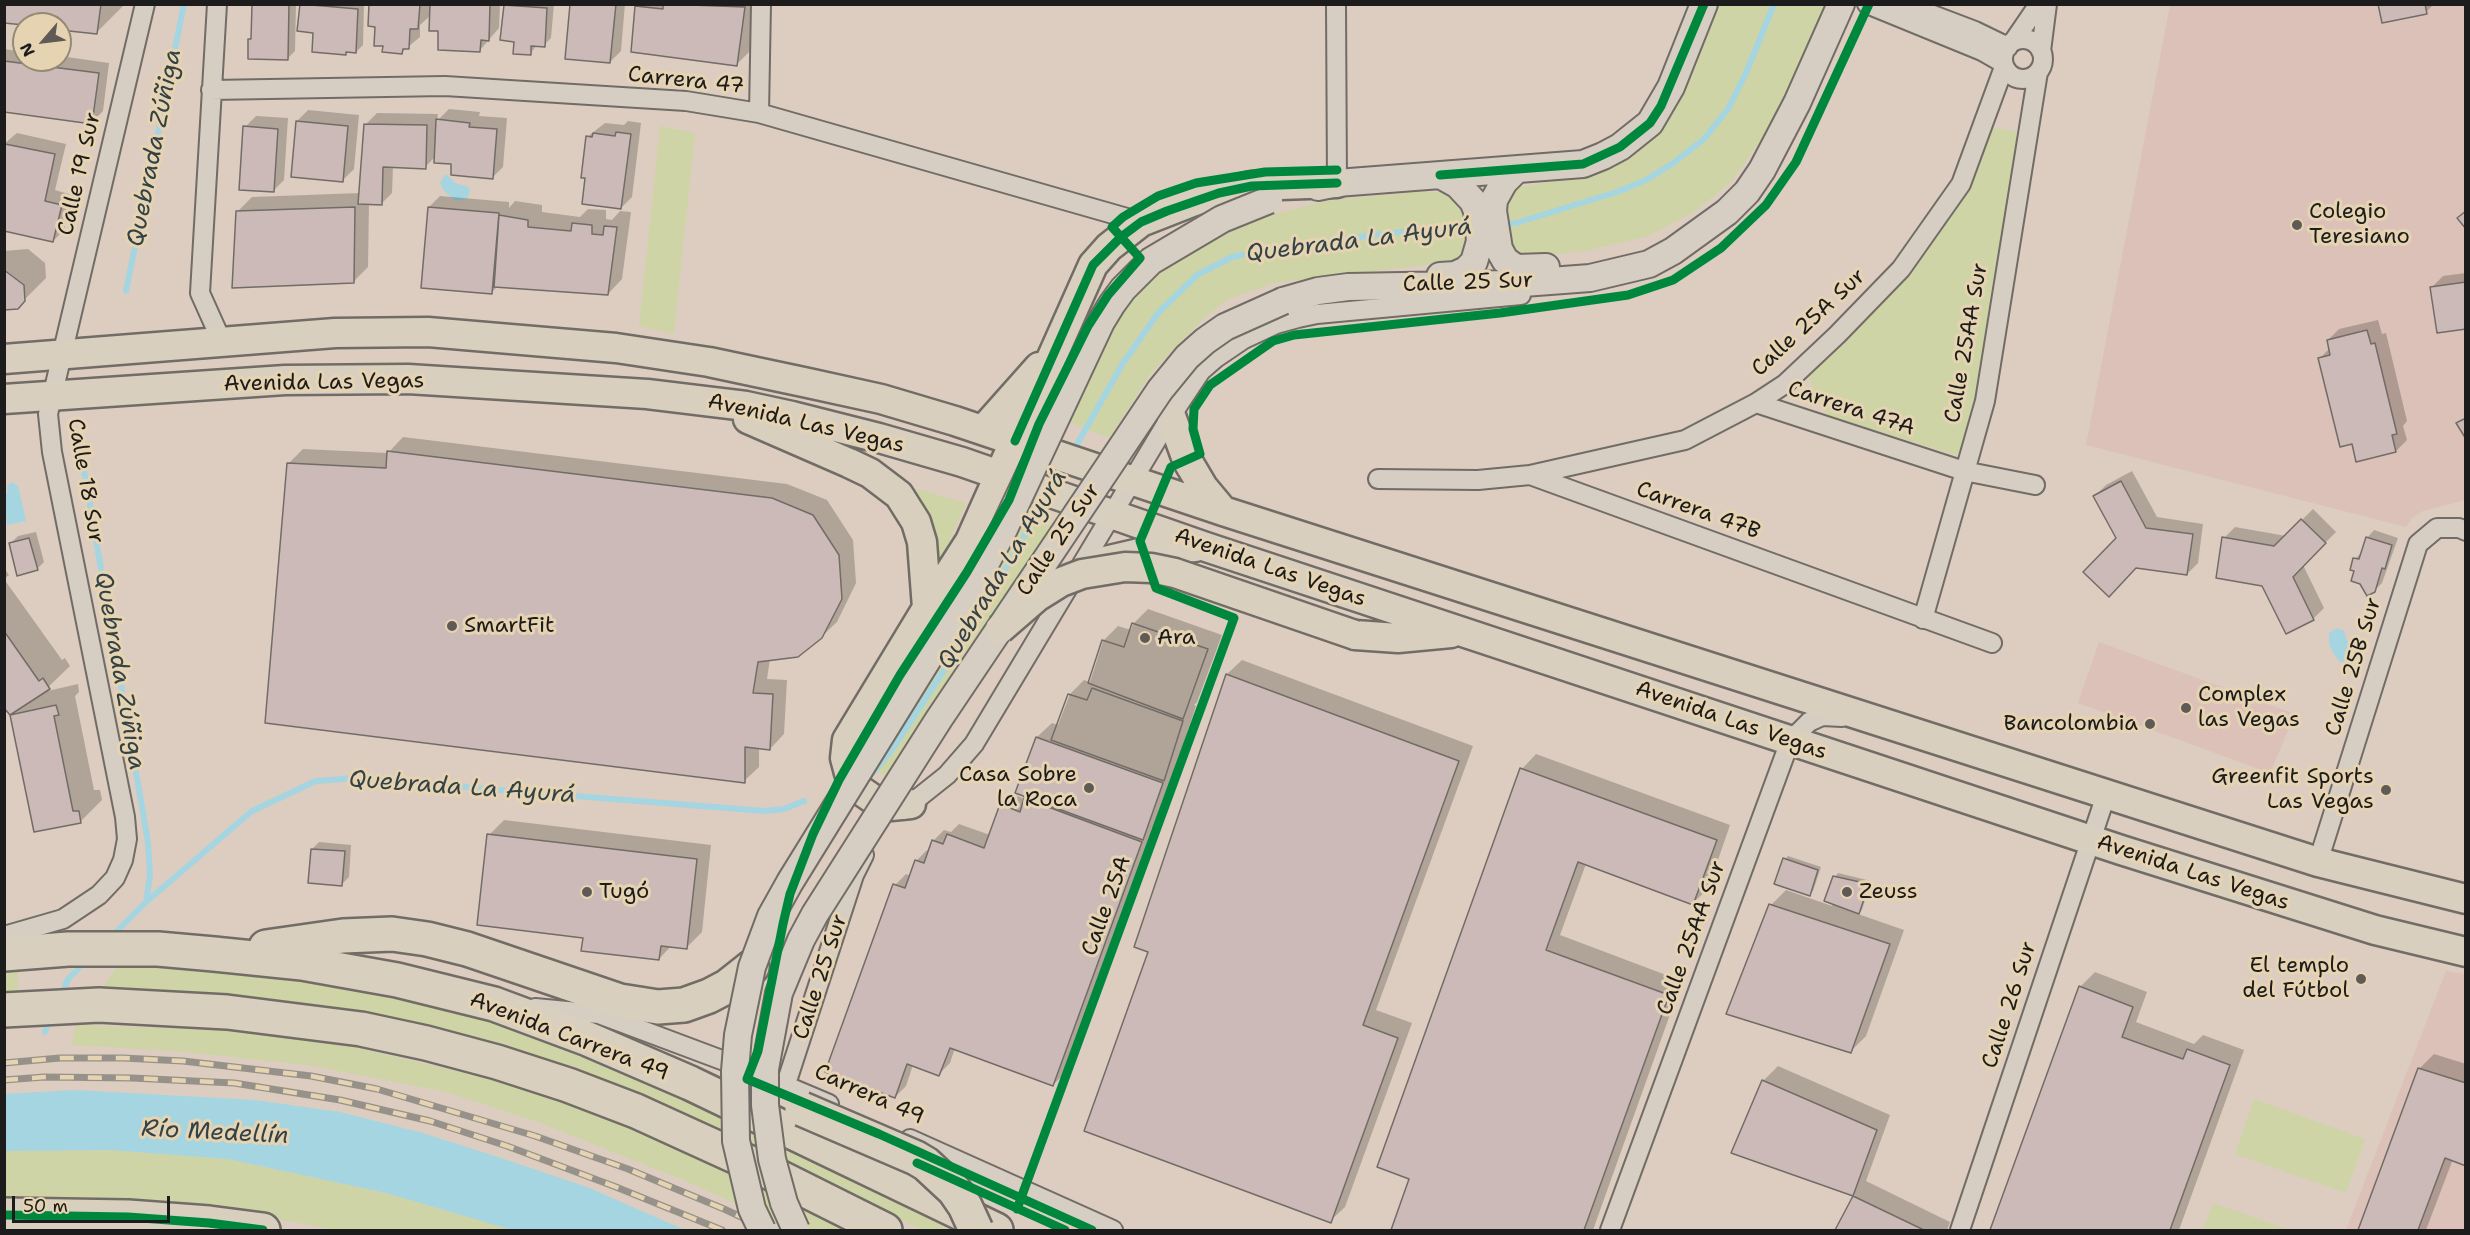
<!DOCTYPE html>
<meta charset="utf-8">
<style>
body{margin:0}
#map{position:relative;width:2470px;height:1235px;overflow:hidden;background:#dccdc0;font-family:"Shantell Sans",sans-serif}
canvas{display:block}
.frame{position:absolute;inset:0;border:6px solid #1c1c1c;pointer-events:none}
.north{position:absolute;left:12px;top:12px;width:60px;height:60px;box-sizing:border-box;background:#e6d3b1;border:2px solid #958a75;border-radius:50%;rotate:242deg;font-size:16px;font-weight:700;line-height:24px;text-align:center;color:#1c1c1c}
.north::after{content:'';display:block;margin:auto;width:21px;height:27px;background:#5f5a55;clip-path:polygon(50% 0,100% 100%,50% 72%,0 100%)}
.scale{position:absolute;left:12px;top:1196px;width:158px;height:27px;box-sizing:border-box;border:3px solid #1c1c1c;border-top:0;padding-left:8px;font-size:18px;line-height:21px;white-space:nowrap;color:#1c1c1c;-webkit-text-stroke:4px #e6d3b1;paint-order:stroke}
</style>
<div id="map">
<canvas width="2470" height="1235"></canvas>
<div class="frame"></div>
<div class="north">N</div>
<div class="scale">50 m</div>
</div>
<script>
const g = document.querySelector('canvas').getContext('2d');
g.lineJoin = 'round';
function fillPath(path, color) { g.fillStyle = color; g.fill(path, 'evenodd'); }
const poly = rows => new Path2D(rows.map(r => 'M' + r).join(''));
function strokePath(path, color, width, dash) { g.strokeStyle = color; g.lineWidth = width; g.lineCap = dash ? 'butt' : 'round'; g.setLineDash(dash || []); g.stroke(path); }
function label(font, color, halo, rows, align = 'center') {
  g.font = font + ' "Shantell Sans",sans-serif'; g.lineWidth = 6; g.setLineDash([]); g.textBaseline = 'middle'; g.strokeStyle = halo; g.fillStyle = color; for (const [text, x, y, turn = 0] of rows) {
    g.save(); g.translate(x, y); g.rotate((+turn || 0) * Math.PI / 180); g.textAlign = isNaN(turn) ? turn : align; if (halo) g.strokeText(text, 0, 0); g.fillText(text, 0, 0); g.restore();
  }
}
fillPath(poly([
 [2170,5,2465,5,2465,500,2423,511,2412,518,2406,527,2086,445],
 [2099,642,2295,714,2270,773,2078,703],
 [2446,971,2465,974,2465,1230,2346,1230]
]), '#dbc1b7');
fillPath(poly([
 [1717,5,1829,5,1768,130,1732,181,1694,212,1648,236,1590,250,1535,257,1523,257,1511,248,1507,198,1515,188,1597,173,1628,158,1659,132,1680,100],
 [660,126,695,133,674,334,639,326],
 [1986,126,2023,133,1980,396,1958,456,1826,415,1806,372,1926,250,1973,175],
 [1417,192,1452,192,1468,211,1469,244,1463,254,1452,262,1273,283,1226,300,1197,325,1151,373,1109,438,1067,421,1120,310,1154,274,1206,242,1265,216,1331,200],
 [910,487,966,503,941,560,933,530],
 [1020,518,1052,526,895,782,867,765],
 [18,967,18,990,5,992,4,969],
 [117,967,192,969,339,986,471,1014,574,1048,683,1097,962,1230,923,1230,674,1111,101,989],
 [76,1025,245,1031,344,1045,504,1082,630,1125,854,1230,793,1230,693,1184,538,1122,446,1092,308,1065,174,1051,72,1045],
 [2254,1099,2365,1139,2346,1193,2235,1154],
 [110,1150,228,1159,386,1193,512,1230,337,1230,234,1211,5,1204,4,1151],
 [2213,1203,2290,1230,2203,1230]
]), '#ced4a6');
fillPath(poly([
 [446,174,455,183,468,187,470,191,467,199,456,201,444,191,440,182],
 [12,482,18,486,26,521,7,525,5,494,8,493,7,486],
 [2337,628,2344,631,2347,641,2355,645,2357,656,2353,662,2340,662,2332,651,2329,642,2329,633],
 [75,1090,255,1100,340,1112,423,1133,504,1159,587,1187,685,1230,512,1230,386,1193,228,1159,110,1150,5,1151,5,1094]
]), '#a5d5e0');
fillPath(poly([
 [5,4,125,4,97,32,60,28,60,24],
 [253,4,296,4,295,51,288,58,249,40,252,37],
 [301,4,364,4,363,45,356,52,348,51,345,54,315,31],
 [371,4,500,4,499,28,480,50,440,30,431,15,420,25,420,37,402,52,384,44],
 [507,4,554,4,551,38,544,45,537,45,530,54,515,40],
 [572,4,625,4,621,51,610,62],
 [639,4,757,4,751,50,737,64,636,7],
 [2380,4,2434,4,2426,12],
 [4,49,24,52,24,60,60,60,60,56,109,63,103,111,92,122,4,110],
 [449,109,480,112,479,116,507,118,503,167,492,178,436,156,425,167,393,166,392,193,381,204,369,203,368,267,353,282,237,212,252,197,361,193,366,124,377,113,438,114,437,121],
 [308,110,359,115,354,169,343,180,297,121],
 [256,116,288,118,284,180,273,191,245,127],
 [628,121,641,123,632,197,621,208,587,137,605,123,624,125],
 [17,133,66,144,55,190,72,195,64,230,53,241,4,229,4,144],
 [440,196,509,202,509,208,515,201,542,205,542,212,580,217,588,209,606,210,606,219,612,220,620,211,631,212,622,279,608,294,499,285,492,292,429,207],
 [28,249,45,263,46,278,17,307,4,308,4,251],
 [2466,273,2466,328,2432,287,2443,276],
 [2378,320,2382,334,2386,333,2407,421,2403,426,2407,440,2396,451,2353,443,2320,358,2330,348,2328,340,2339,329],
 [403,437,787,484,827,500,853,540,856,583,837,622,821,637,770,659,767,679,787,680,784,734,770,749,759,747,759,767,744,781,289,463,303,449,388,453],
 [2132,471,2157,517,2203,524,2198,563,2187,574,2136,566,2095,496,2106,485],
 [2313,509,2336,532,2303,565,2324,608,2313,619,2224,538,2235,527,2286,536],
 [2374,530,2398,538,2382,583,2374,591,2356,570,2355,559,2362,552,2367,538],
 [36,532,44,562,37,569,10,544,18,536],
 [4,568,9,575,4,579],
 [4,579,62,660,65,658,70,666,43,692,78,684,79,692,75,696,94,790,100,790,102,800,80,822,35,830,11,714,4,705],
 [1148,609,1222,635,1197,702,1194,705,1196,706,1157,824,1151,830,1152,831,1064,1074,1053,1085,955,1048,950,1063,939,1074,913,1065,906,1086,895,1097,895,885,906,874,911,876,916,861,927,850,930,851,933,841,944,830,951,832,959,824,990,835,1001,805,1012,794,1025,799,1028,796,1037,737,1052,723,1058,725,1070,694,1084,680,1090,682,1103,641,1118,626,1131,630,1133,624],
 [1242,660,1473,746,1376,1010,1412,1023,1345,1207,1330,1221,1150,951,1135,946,1227,674],
 [1536,754,1730,825,1708,889,1693,903,1586,864,1560,935,1682,981,1593,1230,1392,1230,1411,1178,1522,769],
 [504,820,711,845,702,932,687,947,672,945,659,959,584,937,489,835],
 [319,842,351,845,349,877,341,885,312,849],
 [1788,856,1821,867,1813,891,1809,894,1785,859],
 [1838,873,1871,881,1862,910,1858,914,1904,930,1866,1036,1851,1051,1771,905,1786,890,1832,906,1835,877],
 [2095,972,2147,992,2136,1022,2194,1044,2203,1035,2244,1050,2179,1230,1992,1230,2080,987],
 [2434,1054,2466,1064,2466,1164,2453,1159,2426,1230,2359,1230,2419,1069],
 [1778,1066,1890,1115,1866,1181,1950,1222,1947,1230,1837,1230,1855,1195,1733,1152,1764,1080]
]), '#0003');
strokePath(poly([
 [1502,224,1516,223,1617,192,1646,180,1672,164,1704,139,1728,109,1746,73,1774,4],
 [126,291,184,4],
 [79,441,148,842,150,875,146,902],
 [1072,453,1123,363,1159,312,1197,275,1232,257,1275,248,1390,233,1471,226],
 [1053,487,1064,467],
 [868,778,891,751,973,626,1046,498],
 [111,937,146,902,252,811,316,781,370,777,475,788,764,811,784,809,804,801],
 [61,996,68,979,86,961],
 [45,1032,50,1019]
]), '#a5d5e0', 6);
const building = poly([
 [4,4,101,4,97,34,60,30,60,24,24,25,4,23,4,4],
 [252,4,289,4,288,60,248,59,248,39,251,39,252,4],
 [300,4,358,9,356,53,346,52,346,55,312,52,313,33,297,31,300,4],
 [369,4,420,4,418,29,410,29,409,49,403,49,402,54,382,52,383,46,374,46,375,27,368,26,369,4],
 [430,4,490,4,489,41,481,40,480,52,438,50,438,31,429,31,430,4],
 [570,4,616,4,610,63,565,59,570,4],
 [663,4,745,7,737,66,631,52,635,6,663,9,663,4],
 [2378,4,2425,4,2427,14,2382,23,2378,4],
 [504,5,547,8,545,47,531,46,531,55,513,54,514,42,500,40,504,5],
 [4,61,99,73,92,124,4,112,4,61],
 [436,119,470,123,469,127,497,129,493,179,451,175,451,164,434,163,436,119],
 [296,121,348,126,343,182,291,177,296,121],
 [364,124,427,125,426,169,383,167,382,205,358,204,364,124],
 [243,126,278,129,274,192,239,190,243,126],
 [616,132,631,134,621,209,582,204,585,178,581,178,586,136,592,137,593,133,615,136,616,132],
 [5,144,55,154,45,201,62,205,53,242,4,231,5,144],
 [355,207,354,283,232,288,236,211,355,207],
 [428,207,499,213,492,294,421,288,428,207],
 [2466,211,2466,229,2457,218,2466,211],
 [499,215,528,220,528,227,571,231,572,223,592,225,592,234,603,235,604,226,617,227,608,295,494,287,499,215],
 [4,270,24,285,25,301,18,309,4,310,4,270],
 [2466,282,2466,329,2437,333,2430,287,2466,282],
 [2367,330,2371,344,2375,343,2397,434,2392,435,2396,452,2356,462,2352,444,2340,447,2318,358,2330,355,2327,340,2367,330],
 [2466,418,2466,439,2456,423,2466,418],
 [387,451,772,498,813,515,839,555,842,599,822,638,798,657,758,662,753,693,773,694,770,750,745,747,745,783,265,723,287,463,386,468,387,451],
 [2121,481,2146,528,2193,534,2187,575,2136,568,2109,597,2083,572,2116,538,2093,496,2121,481],
 [2301,519,2326,543,2293,577,2314,620,2286,634,2262,586,2216,578,2222,537,2274,546,2301,519],
 [2366,537,2392,545,2385,569,2382,568,2375,592,2367,596,2360,584,2351,581,2354,571,2350,570,2353,558,2359,559,2366,537],
 [29,538,38,570,17,576,9,543,29,538],
 [1132,623,1208,649,1183,719,1088,683,1102,640,1124,647,1132,623],
 [1132,623,1208,649,1183,719,1088,683,1102,640,1124,647,1132,623],
 [4,631,39,681,43,678,50,689,10,715,4,708,4,631],
 [1226,674,1459,761,1363,1025,1398,1038,1331,1223,1084,1131,1148,952,1134,947,1226,674],
 [1092,688,1183,721,1164,781,1051,740,1068,694,1087,700,1092,688],
 [1092,688,1183,721,1164,781,1051,740,1068,694,1087,700,1092,688],
 [56,705,59,715,54,716,73,811,79,811,81,823,34,832,10,715,56,705],
 [1036,737,1163,783,1143,840,1015,793,1036,737],
 [1520,768,1717,840,1693,905,1578,862,1546,950,1669,995,1584,1230,1391,1230,1409,1179,1377,1167,1520,768],
 [1024,798,1142,842,1053,1086,950,1048,939,1076,907,1064,895,1098,825,1072,893,884,905,888,915,860,924,863,932,840,943,844,947,834,984,848,1000,804,1020,812,1024,798],
 [487,834,697,859,687,949,661,946,659,960,581,951,583,938,477,925,487,834],
 [311,849,345,851,342,886,308,883,311,849],
 [1783,858,1818,870,1810,896,1774,884,1783,858],
 [1833,876,1869,884,1859,914,1824,901,1833,876],
 [1769,904,1890,944,1851,1053,1726,1014,1769,904],
 [2079,986,2133,1007,2122,1037,2183,1059,2187,1049,2230,1065,2170,1230,1990,1230,2079,986],
 [2418,1068,2466,1083,2466,1166,2445,1158,2418,1230,2358,1230,2418,1068],
 [1762,1080,1877,1130,1853,1196,1731,1153,1762,1080],
 [1853,1196,1924,1230,1835,1230,1853,1196]
]);
fillPath(building, '#cbbab8');
strokePath(building, '#726c66', 1.5);
const street = poly([
 [217,4,200,293,222,342],
 [1336,4,1337,183],
 [1867,4,1982,51,2003,63],
 [1904,4,1975,31,2008,47],
 '2003 59a20 20 0 1 1 40 0a20 20 0 1 1-40 0Z',
 [2013,42,2039,4],
 [2041,51,2047,4],
 [211,90,445,86,686,101,759,113,1141,222],
 [759,113,761,4],
 [1756,403,1964,471,2035,485],
 [1530,475,1685,440,1756,403,1785,384,1837,335,1901,269,1961,184,2004,67],
 [1378,479,1478,480,1530,475,1992,643],
 [1923,619,1985,401,2038,72],
 [903,810,947,775,974,744,1171,416,1201,371,1216,358,1244,339,1276,324,1298,318,1317,314,1521,295],
 [2318,862,2418,544,2437,528,2459,528,2466,531],
 [4,936,63,919,99,895,115,878,123,860,127,839,125,817,52,452,48,414,145,4],
 [535,1008,599,1014,751,1071,829,1104],
 [786,1084,854,875,864,855],
 [910,1139,1113,1230],
 [1610,1230,1790,741,1809,722,1822,716,1842,717],
 [1960,1230,2106,795]
]);
const secondary = poly([
 [1516,170,1504,182,1494,200,1493,211,1499,249,1505,260,1516,268,1546,267],
 [1318,187,1337,183,1583,164,1603,156,1620,147,1650,123,1671,87,1704,4],
 [1440,276,1455,275,1466,270,1474,262,1480,241,1477,211,1473,201,1458,185,1440,175],
 [1283,301,1318,291,1348,287,1510,284,1590,278,1649,264,1673,251,1727,212,1747,192,1762,170,1797,103,1841,4]
]);
const primary = poly([
 [4,359,335,333,428,332,616,348,709,362,808,383,881,399,955,421,1223,511,2318,862,2466,899],
 [4,399,285,380,408,379,647,394,746,406,792,416,879,438,962,462,1206,547,2121,850,2375,930,2466,952],
 [1171,416,1187,460,1203,487,1223,511],
 [748,419,849,463,870,473,899,495,916,522,922,542,927,608],
 [983,430,1039,367],
 [1101,562,1144,552,1195,547],
 [1355,635,1398,638,1451,633],
 [911,804,891,806,873,799,860,790,849,773,845,758,847,740,927,608,970,541,1093,265,1109,247,1141,222,1192,202,1219,193,1252,186,1337,183]
]);
const highway = poly([
 [266,947,343,936,392,934,427,939,467,949,620,1001,658,1007,684,1005,709,996,728,986,752,967],
 [4,954,68,949,158,949,214,954,302,963,397,980,494,1004,588,1039,690,1083,996,1230],
 [4,1010,99,1005,227,1012,361,1029,426,1043,497,1062,568,1085,636,1111,761,1168,885,1230],
 [4,1215,128,1217,209,1223,263,1230]
]);
strokePath(street, '#726c66', 22);
strokePath(secondary, '#726c66', 30);
strokePath(primary, '#726c66', 33);
strokePath(highway, '#726c66', 38);
strokePath(street, '#d6cec2', 18);
strokePath(secondary, '#d6cec2', 26);
strokePath(primary, '#d9cfbe', 28);
strokePath(highway, '#d9cfbe', 33);
const rail = poly([
 [4,1063,60,1058,123,1058,183,1061,311,1076,377,1089,535,1136,628,1169,724,1209,769,1230],
 [4,1080,44,1077,132,1078,234,1083,340,1100,430,1121,507,1146,616,1187,722,1230]
]);
strokePath(rail, '#979289', 7);
strokePath(rail, '#e6d3b1', 4.5, [14]);
const secondaryBridge = poly([
 [762,1230,752,1209,736,1141,735,1071,738,1035,752,967,771,916,790,882,975,583,1004,529,1101,322,1112,304,1123,289,1151,261,1222,219,1269,200],
 [796,1230,784,1203,772,1159,765,1105,765,1069,779,993,801,940,815,914,939,719,1160,390,1187,357,1205,341,1225,327,1283,301]
]);
const primaryBridge = poly([
 [1000,629,1037,597,1061,582,1082,574,1125,567,1151,568,1175,573,1355,635]
]);
const highwayBridge = poly([
 [802,1109,916,1158,926,1164,954,1190,965,1206,976,1230]
]);
strokePath(secondaryBridge, '#726c66', 30, []);
strokePath(primaryBridge, '#726c66', 33, []);
strokePath(highwayBridge, '#726c66', 38, []);
strokePath(secondaryBridge, '#d6cec2', 26);
strokePath(primaryBridge, '#d9cfbe', 28);
strokePath(highwayBridge, '#d9cfbe', 33);
strokePath(poly([
 [1440,175,1583,164,1620,147,1650,123,1661,106,1704,4],
 [1015,441,1093,265,1121,237,1141,222,1167,211,1219,193,1252,186,1337,183],
 [917,1163,1065,1230],
 [1017,1209,1234,618,1156,588,1140,541,1171,467,1200,454,1193,429,1194,409,1210,385,1273,341,1294,335,1500,313,1628,295,1673,280,1721,248,1766,205,1796,162,1869,4],
 [4,1215,128,1217,209,1223,263,1230],
 [1092,1230,879,1134,747,1079,758,1051,783,924,790,894,813,834,839,780,900,675,967,572,1009,500,1039,424,1088,326,1108,295,1140,258,1112,227,1123,217,1158,196,1196,183,1265,172,1337,170]
]), '#00873e', 9);
for (const [x, y, r, color] of [
 [2297,225,6,"#5f5a55"],
 [452,626,6,"#5f5a55"],
 [1145,638,6,"#5f5a55"],
 [2186,708,6,"#5f5a55"],
 [2150,724,6,"#5f5a55"],
 [1089,788,6,"#5f5a55"],
 [2386,790,6,"#5f5a55"],
 [587,892,6,"#5f5a55"],
 [1847,892,6,"#5f5a55"],
 [2361,979,6,"#5f5a55"]
]) { const dot = new Path2D(); dot.arc(x, y, r, 0, 2 * Math.PI); g.fillStyle = color; g.fill(dot); strokePath(dot, '#e6d3b1', 2); }
label('22px', '#1c1c1c', '#e6d3b1', [
 ["Carrera 47",686,81,6],
 ["Calle 19 Sur",80,174,-77],
 ["Calle 25 Sur",1468,283,-2],
 ["Calle 25A Sur",1809,323,-43],
 ["Calle 25AA Sur",1967,343,-80],
 ["Avenida Las Vegas",324,383,-1],
 ["Carrera 47A",1851,409,18],
 ["Avenida Las Vegas",806,424,13],
 ["Calle 18 Sur",85,481,80],
 ["Carrera 47B",1698,511,20],
 ["Calle 25 Sur",1059,540,-56],
 ["Avenida Las Vegas",1270,568,19],
 ["Calle 25B Sur",2354,667,-73],
 ["Avenida Las Vegas",1731,721,19],
 ["Avenida Las Vegas",2193,873,18],
 ["Calle 25A",1107,906,-70],
 ["Calle 25AA Sur",1692,938,-70],
 ["Calle 25 Sur",821,977,-72],
 ["Calle 26 Sur",2010,1005,-72],
 ["Avenida Carrera 49",569,1037,21],
 ["Carrera 49",869,1095,24]
]);
label('22px', '#1c1c1c', '#e6d3b1', [
 ["Colegio",2309,212],
 ["Teresiano",2309,237],
 ["SmartFit",464,626],
 ["Ara",1157,638],
 ["Complex",2198,695],
 ["las Vegas",2198,720],
 ["Bancolombia",2138,724,"right"],
 ["Casa Sobre",1077,775,"right"],
 ["la Roca",1077,800,"right"],
 ["Greenfit Sports",2374,777,"right"],
 ["Las Vegas",2374,802,"right"],
 ["Tugó",599,892],
 ["Zeuss",1859,892],
 ["El templo",2349,966,"right"],
 ["del Fútbol",2349,991,"right"]
], 'left');
label('italic 24px', '#334246', '#e6d3b1', [
 ["Quebrada Zúñiga",155,148,-79],
 ["Quebrada La Ayurá",1359,241,-7],
 ["Quebrada La Ayurá",1003,570,-59],
 ["Quebrada Zúñiga",119,671,80],
 ["Quebrada La Ayurá",462,788,4],
 ["Río Medellín",215,1133,3]
]);
</script>
